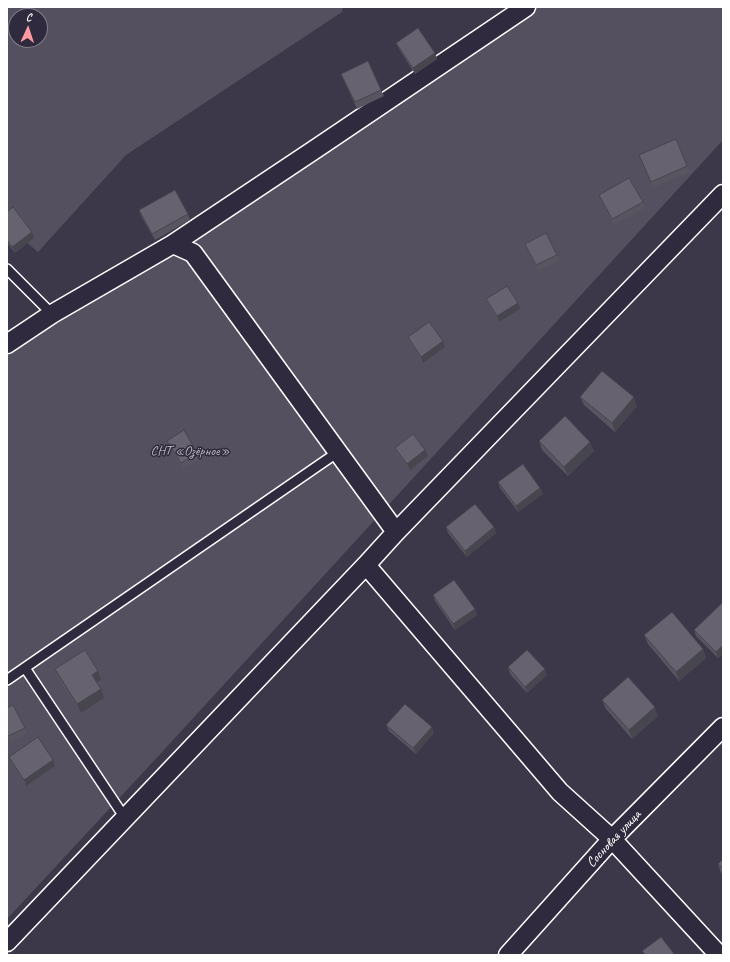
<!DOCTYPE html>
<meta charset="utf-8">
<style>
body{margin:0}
#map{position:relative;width:730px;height:962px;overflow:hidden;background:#3c3749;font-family:Caveat,sans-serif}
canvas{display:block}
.frame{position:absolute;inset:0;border:8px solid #fff;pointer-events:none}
.north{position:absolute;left:8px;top:8px;width:40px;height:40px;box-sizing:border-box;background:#2f2a3d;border:1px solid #827f8b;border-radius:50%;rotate:3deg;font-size:11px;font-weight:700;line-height:16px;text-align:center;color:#fff}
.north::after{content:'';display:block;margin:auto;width:14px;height:18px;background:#ff9aa2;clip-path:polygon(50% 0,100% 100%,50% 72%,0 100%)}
</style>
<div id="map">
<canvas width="730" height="962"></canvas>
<div class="frame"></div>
<div class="north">С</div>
</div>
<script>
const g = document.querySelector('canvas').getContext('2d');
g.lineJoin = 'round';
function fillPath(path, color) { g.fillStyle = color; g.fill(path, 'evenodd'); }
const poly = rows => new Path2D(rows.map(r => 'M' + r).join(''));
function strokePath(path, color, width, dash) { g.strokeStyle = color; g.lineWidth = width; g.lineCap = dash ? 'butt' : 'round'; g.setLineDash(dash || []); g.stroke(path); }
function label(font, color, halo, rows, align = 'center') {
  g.font = font + ' Caveat,sans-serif'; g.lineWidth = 3; g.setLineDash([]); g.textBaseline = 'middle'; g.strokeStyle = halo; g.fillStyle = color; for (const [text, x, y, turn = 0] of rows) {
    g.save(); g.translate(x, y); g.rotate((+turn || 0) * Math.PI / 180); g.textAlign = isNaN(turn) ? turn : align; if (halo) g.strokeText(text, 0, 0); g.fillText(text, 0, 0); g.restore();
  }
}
fillPath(poly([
 [7,7,343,7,342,12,126,155,38,252,7,226],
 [16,16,40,16,40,40,16,40],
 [531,7,723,7,723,140,163,751,7,919,7,353]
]), '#555060');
const service = poly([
 [7,269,52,314],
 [25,668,125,818],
 [7,680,338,452]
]);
const minor = poly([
 [173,244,317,148,526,7],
 [7,344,52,314,173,244,193,253,396,532],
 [366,565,560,792,612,839,719,955],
 [7,942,366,565,396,532,723,194],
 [508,955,612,839,723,727]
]);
strokePath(service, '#fff', 12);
strokePath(minor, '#fff', 21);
strokePath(service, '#2f2a3d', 9);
strokePath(minor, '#2f2a3d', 18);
fillPath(poly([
 [396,43,435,53,437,59,415,74,399,49],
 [341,74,381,90,384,96,357,109],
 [639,155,687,166,690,172,653,188],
 [599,195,643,202,645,208,614,225,601,201],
 [139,210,188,214,190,220,155,240,141,216],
 [7,212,34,238,15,253,7,243],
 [525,244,557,255,559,261,538,271,527,250],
 [486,299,518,303,520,309,499,322,489,305],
 [408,337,443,341,445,347,423,363,410,343],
 [580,397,637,406,615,432,584,405],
 [167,441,197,453,200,459,183,469,169,447],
 [539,441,590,442,594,451,568,476,542,450],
 [395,448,425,450,428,456,410,470,397,454],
 [498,482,540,488,543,494,518,512,500,488],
 [446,527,494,527,496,533,467,557,448,533],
 [433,595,475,609,477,615,455,630,435,601],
 [723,604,723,653,718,658,696,636,694,630],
 [644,635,703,649,706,658,679,681,648,644],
 [508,667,547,675,527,693,510,674],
 [55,669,98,671,101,680,97,683,101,689,104,698,81,713,58,678],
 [602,700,658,716,632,739,606,709],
 [7,708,25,728,27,734,10,742,7,737],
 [386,725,434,733,416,754,389,731],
 [9,757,55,766,26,786,11,763],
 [723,859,723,875,721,873,718,864]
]), '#585460');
fillPath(poly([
 [435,53,437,59,415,74,413,68],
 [32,232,34,238,15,253,12,247],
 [518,303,520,309,499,322,497,316],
 [443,341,445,347,423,363,421,357],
 [634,397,637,406,615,432,612,423],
 [590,442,594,451,568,476,564,467],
 [425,450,428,456,410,470,407,464],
 [540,488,543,494,518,512,516,506],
 [494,527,496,533,467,557,465,551],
 [475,609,477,615,455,630,453,624],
 [723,645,723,653,718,658,716,652],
 [703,649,706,658,679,681,676,672],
 [545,669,547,675,527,693,525,687],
 [98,671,101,680,95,684,92,675],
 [101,689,104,698,81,713,77,704],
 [655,707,658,716,632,739,629,730],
 [432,727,434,733,416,754,413,748],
 [53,760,55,766,26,786,24,780]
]), '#47454e');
const building = poly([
 [418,28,435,53,413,68,396,43,418,28],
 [368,61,381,90,355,102,341,74,368,61],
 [676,139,687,166,651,182,639,155,676,139],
 [629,178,643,202,612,219,599,195,629,178],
 [175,190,188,214,152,234,139,210,175,190],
 [13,207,32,232,12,247,7,240,7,212,13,207],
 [546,233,557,255,536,265,525,244,546,233],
 [507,286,518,303,497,316,486,299,507,286],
 [429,322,443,341,421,357,408,337,429,322],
 [602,371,634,397,612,423,580,397,602,371],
 [565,416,590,442,564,467,539,441,565,416],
 [184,430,197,453,181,463,167,441,184,430],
 [413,434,425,450,407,464,395,448,413,434],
 [523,464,540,488,516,506,498,482,523,464],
 [475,504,494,527,465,551,446,527,475,504],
 [454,580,475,609,453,624,433,595,454,580],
 [722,603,723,604,723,645,716,652,694,630,722,603],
 [672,612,703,649,676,672,644,635,672,612],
 [85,650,98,671,92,675,101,689,77,704,55,669,85,650],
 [527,650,545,669,525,687,508,667,527,650],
 [628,677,655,707,629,730,602,700,628,677],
 [405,704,432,727,413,748,386,725,405,704],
 [13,705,25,728,8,736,7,735,7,708,13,705],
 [38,737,53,760,24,780,9,757,38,737],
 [723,859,723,868,718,864,723,859],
 [661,937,675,955,646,955,642,951,661,937]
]);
fillPath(building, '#666270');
strokePath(building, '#47454e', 1);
label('14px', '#bbb9bf', '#2f2a3d', [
 ["СНТ «Озёрное»",190,451]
]);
label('14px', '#fff', '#2f2a3d', [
 ["Сосновая улица",614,839,-47]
]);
</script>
